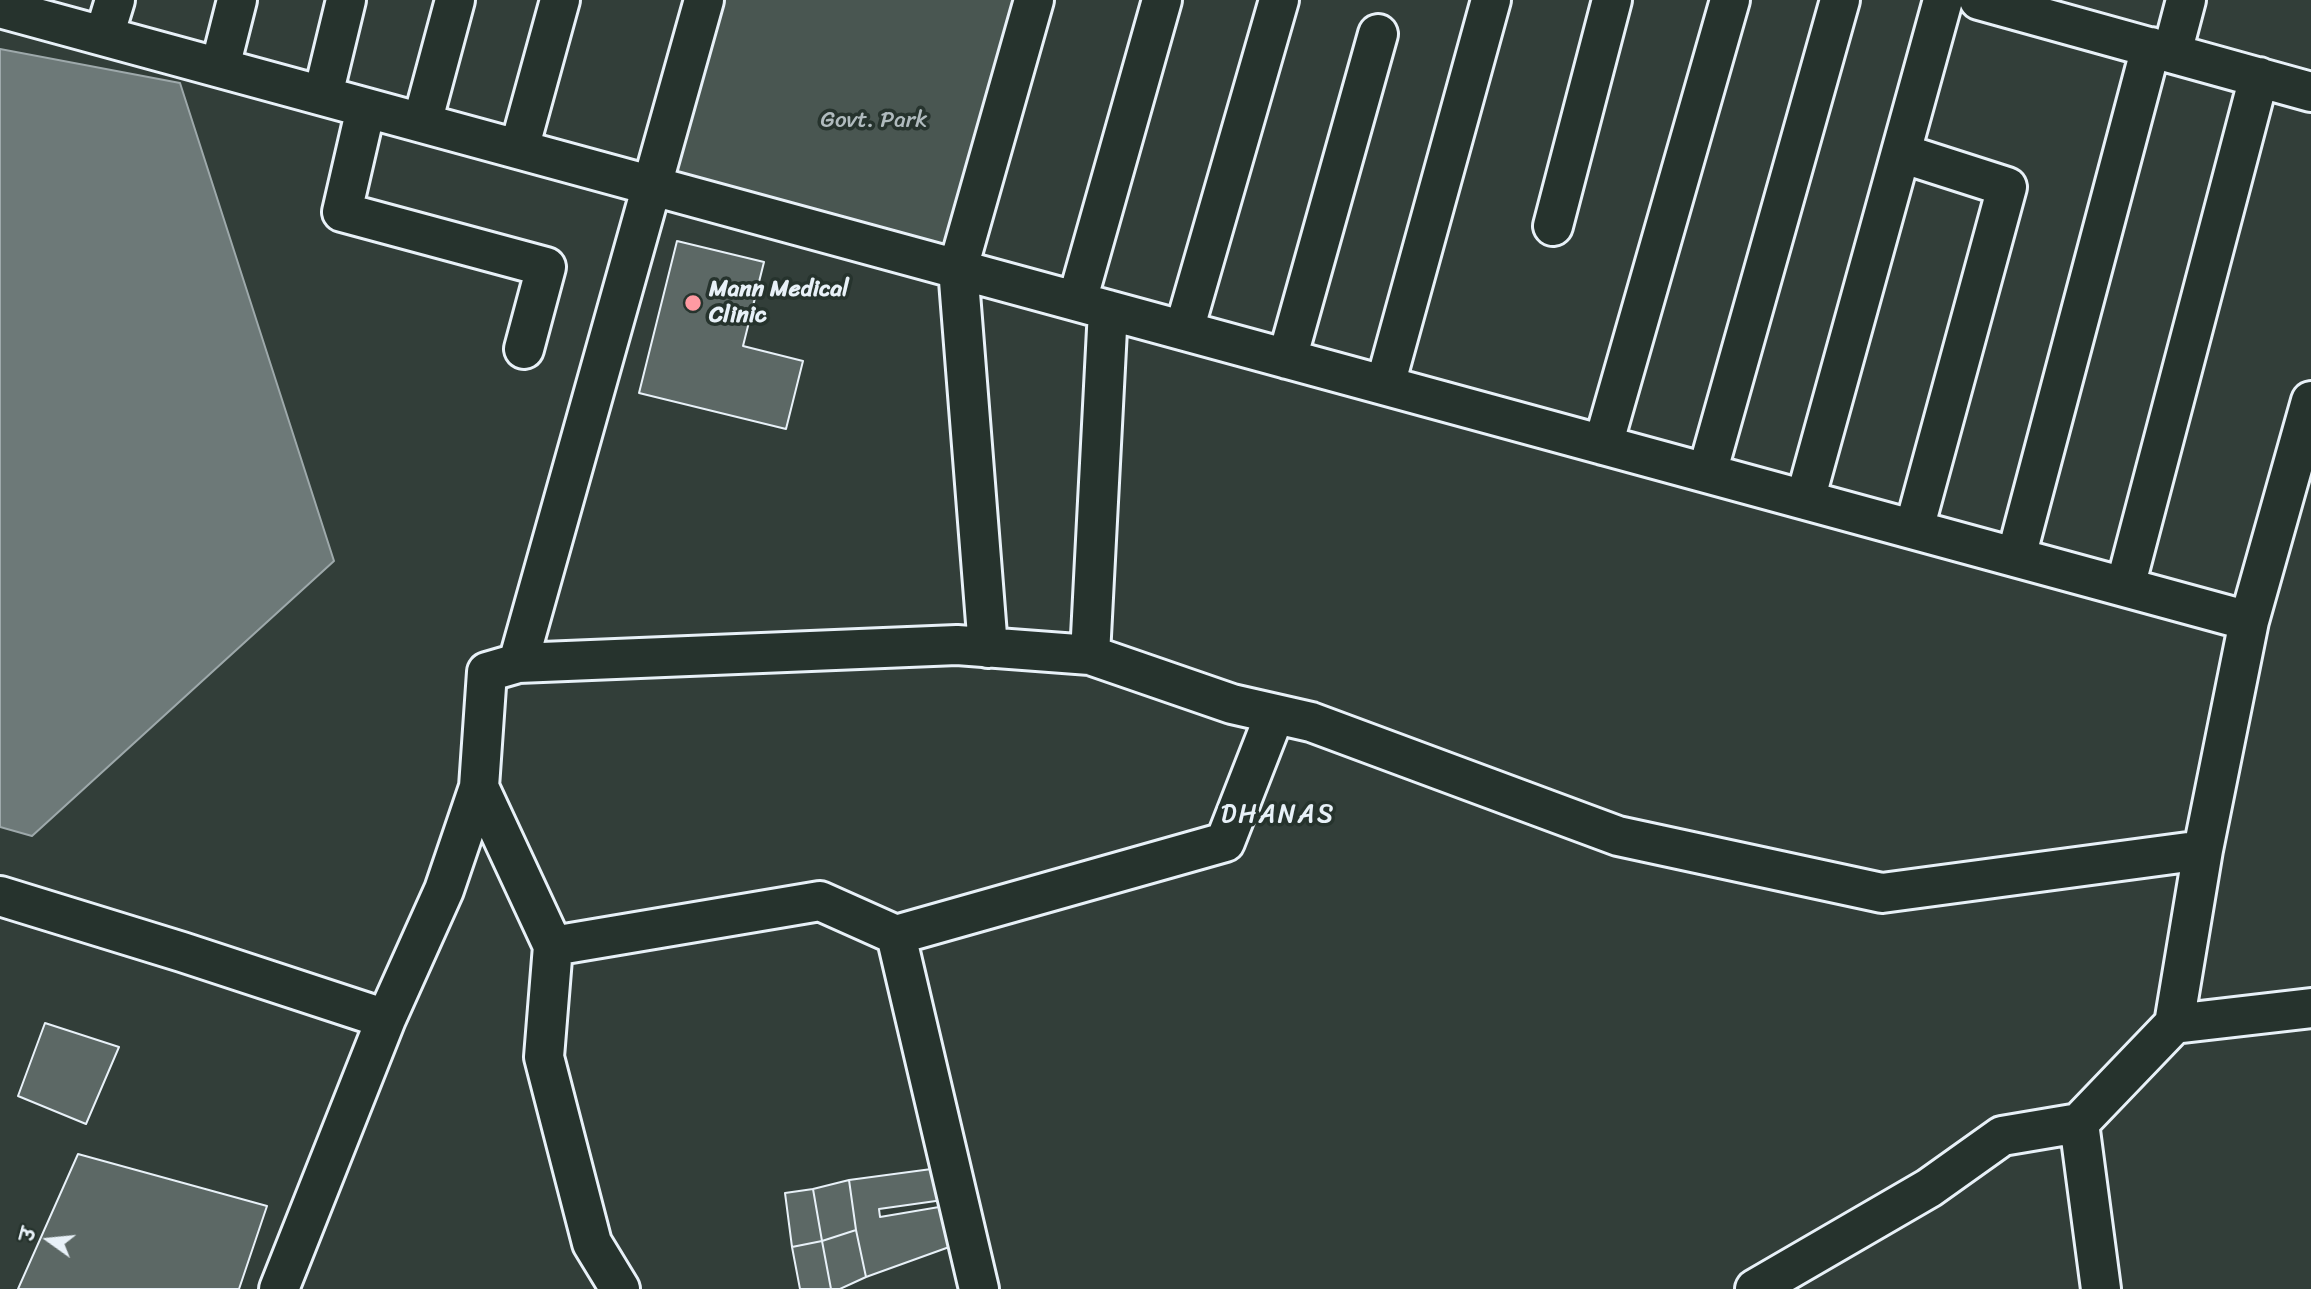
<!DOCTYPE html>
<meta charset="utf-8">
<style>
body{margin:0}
#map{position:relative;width:2311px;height:1289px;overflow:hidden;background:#323e39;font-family:Sriracha,"Playpen Sans Deva",sans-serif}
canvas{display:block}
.north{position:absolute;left:14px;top:1205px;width:70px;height:70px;-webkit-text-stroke:5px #26332d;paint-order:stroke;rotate:285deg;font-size:19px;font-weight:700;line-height:28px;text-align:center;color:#e8f1f8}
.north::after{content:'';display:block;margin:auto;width:24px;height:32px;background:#e8f1f8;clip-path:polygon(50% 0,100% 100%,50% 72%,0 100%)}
</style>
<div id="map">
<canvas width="2311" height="1289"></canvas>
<div class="north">उ</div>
</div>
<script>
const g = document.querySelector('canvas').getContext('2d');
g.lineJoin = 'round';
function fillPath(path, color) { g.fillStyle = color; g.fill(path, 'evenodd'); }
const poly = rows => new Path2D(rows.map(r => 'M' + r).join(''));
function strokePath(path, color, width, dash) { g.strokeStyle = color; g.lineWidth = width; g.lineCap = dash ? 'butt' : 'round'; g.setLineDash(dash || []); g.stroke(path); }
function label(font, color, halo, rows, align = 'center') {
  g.font = font + ' Sriracha,sans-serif'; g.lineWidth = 7; g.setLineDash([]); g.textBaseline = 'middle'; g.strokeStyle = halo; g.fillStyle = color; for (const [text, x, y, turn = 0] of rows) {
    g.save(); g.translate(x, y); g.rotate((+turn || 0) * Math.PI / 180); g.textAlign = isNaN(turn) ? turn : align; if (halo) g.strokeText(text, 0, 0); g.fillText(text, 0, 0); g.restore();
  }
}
fillPath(poly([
 [718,0,1034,0,958,268,666,189]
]), '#495651');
const water = poly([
 [0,49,180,83,334,561,32,836,0,827,0,49]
]);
fillPath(water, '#6d7978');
strokePath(water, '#9ea9ab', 2);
const building = poly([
 [677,241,764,262,743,346,803,361,786,429,639,393,677,241],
 [45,1023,119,1047,86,1124,18,1096,45,1023],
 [78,1154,267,1206,239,1289,18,1289,78,1154],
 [939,1168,943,1200,879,1209,880,1217,945,1206,952,1246,866,1277,856,1230,849,1180,939,1168],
 [849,1180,856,1230,822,1241,813,1189,849,1180],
 [813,1189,822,1241,792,1247,785,1193,813,1189],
 [856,1230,866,1277,840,1289,831,1289,822,1241,856,1230],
 [822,1241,831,1289,800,1289,792,1247,822,1241]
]);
fillPath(building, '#5c6865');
strokePath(building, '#e8f1f8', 2);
const minor = poly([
 [1979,0,2311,92],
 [0,8,2249,621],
 [104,36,115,0],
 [2172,53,2186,0],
 [220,67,237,0],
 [323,95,346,0],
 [366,108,342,212,546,267,524,349],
 [422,123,455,0],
 [519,149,560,0],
 [1901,153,2007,187,1914,529],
 [1553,226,1612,0],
 [1077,301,1162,0],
 [1184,330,1279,0],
 [1287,359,1378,34],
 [1385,385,1491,0],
 [1603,445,1730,0],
 [1707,473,1840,0],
 [1805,500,1943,0],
 [2016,557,2151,47],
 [2125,587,2259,77],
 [988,648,958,268,1034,0],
 [1090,655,1108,310],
 [518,663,704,0],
 [479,787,553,946,544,1057,592,1243,620,1289],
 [0,896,182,952,386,1019],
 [896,935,979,1289],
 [553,946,820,901,896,935,1225,842,1275,714],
 [2174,1024,2203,850,2249,621,2311,401],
 [2079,1123,2101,1289],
 [279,1289,386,1019,444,890,479,787,487,672,518,663,957,645,1090,655,1232,704,1311,722,1618,836,1882,893,2203,850],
 [1755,1289,1929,1188,2002,1136,2079,1123,2174,1024,2311,1008]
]);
strokePath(minor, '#e8f1f8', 44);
strokePath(minor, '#26332d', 38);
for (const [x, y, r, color] of [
 [693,303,9,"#ff9aa2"]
]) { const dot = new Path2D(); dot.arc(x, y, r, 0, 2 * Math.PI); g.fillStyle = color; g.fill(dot); strokePath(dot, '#26332d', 2.5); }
label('23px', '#b0bbbe', '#26332d', [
 ["Govt. Park",874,121]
]);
label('bold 23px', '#e8f1f8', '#26332d', [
 ["Mann Medical",709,290],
 ["Clinic",709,316]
], 'left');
g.letterSpacing = '2px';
label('26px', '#e8f1f8', '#26332d', [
 ["DHANAS",1278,815]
]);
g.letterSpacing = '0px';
</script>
